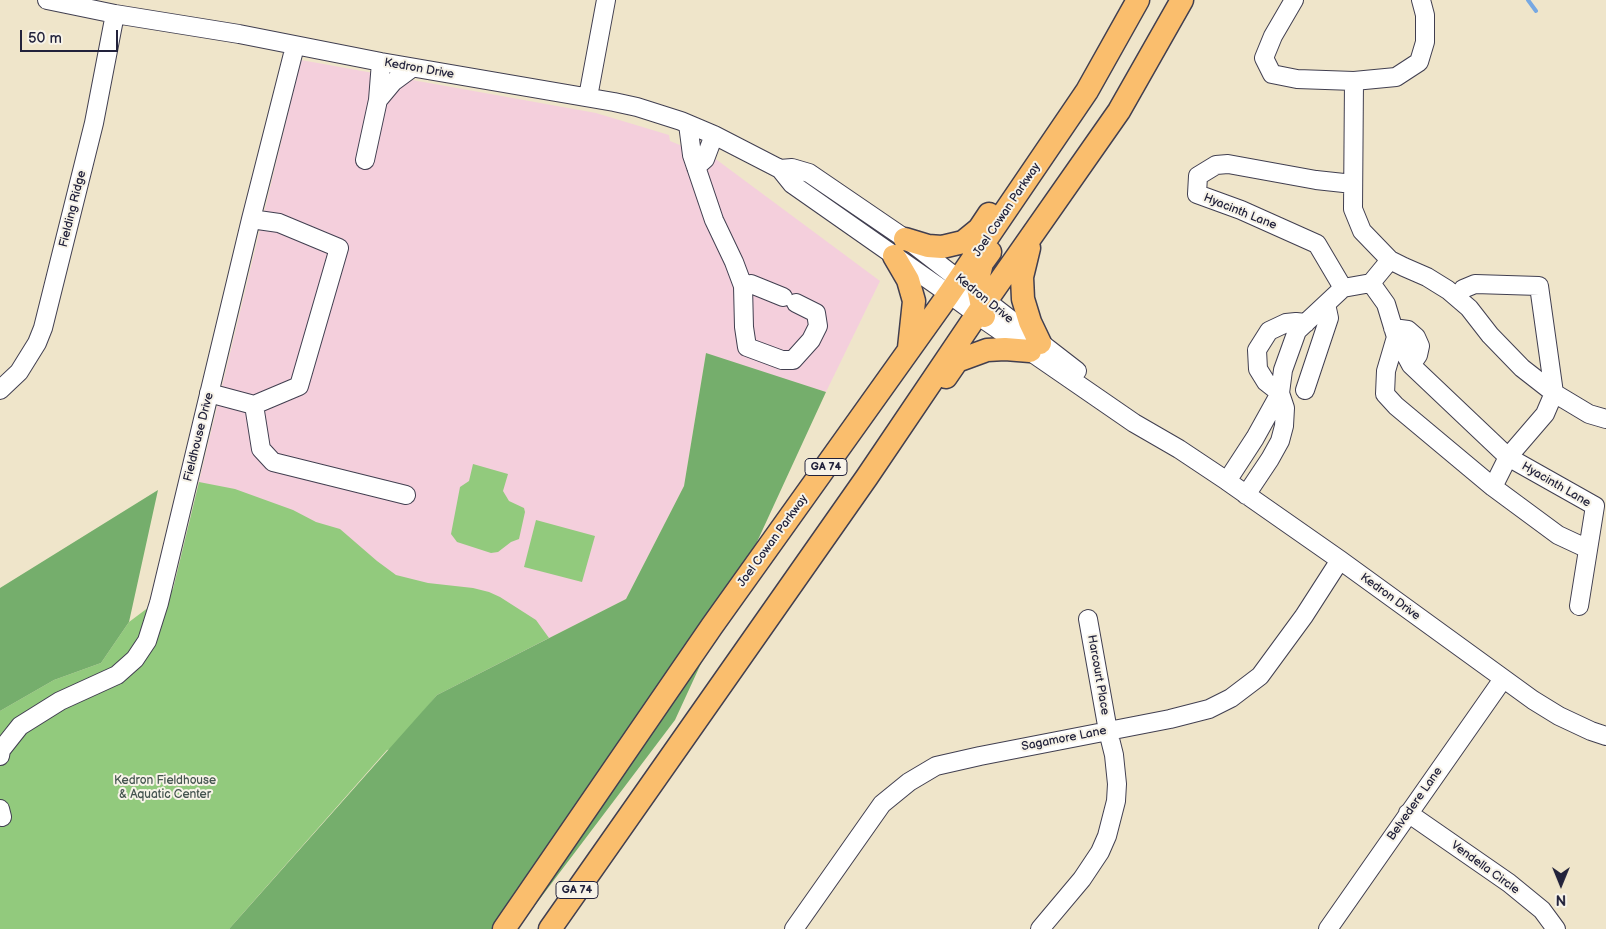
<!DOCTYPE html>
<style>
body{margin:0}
#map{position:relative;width:1606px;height:929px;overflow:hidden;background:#efe5ca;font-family:"Balsamiq Sans",sans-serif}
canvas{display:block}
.north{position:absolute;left:1536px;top:859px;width:50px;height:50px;-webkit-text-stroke:4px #f7f3e8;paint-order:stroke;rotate:180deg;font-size:14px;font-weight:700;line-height:20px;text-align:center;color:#22223b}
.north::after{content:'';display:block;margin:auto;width:18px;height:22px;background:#22223b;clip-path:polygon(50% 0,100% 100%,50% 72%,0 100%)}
.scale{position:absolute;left:20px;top:30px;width:98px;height:22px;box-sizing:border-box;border:2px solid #22223b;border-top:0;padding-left:6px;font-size:15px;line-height:18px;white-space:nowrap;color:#22223b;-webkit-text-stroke:4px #f7f3e8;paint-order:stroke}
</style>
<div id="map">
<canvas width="1606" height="929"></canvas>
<div class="north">N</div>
<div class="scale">50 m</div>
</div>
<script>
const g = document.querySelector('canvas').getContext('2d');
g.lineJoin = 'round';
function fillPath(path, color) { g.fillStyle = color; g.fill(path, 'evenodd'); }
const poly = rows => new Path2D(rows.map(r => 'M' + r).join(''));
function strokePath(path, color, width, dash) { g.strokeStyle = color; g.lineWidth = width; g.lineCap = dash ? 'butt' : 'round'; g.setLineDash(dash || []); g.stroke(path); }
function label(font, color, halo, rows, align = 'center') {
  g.font = font + ' "Balsamiq Sans",sans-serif'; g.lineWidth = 4; g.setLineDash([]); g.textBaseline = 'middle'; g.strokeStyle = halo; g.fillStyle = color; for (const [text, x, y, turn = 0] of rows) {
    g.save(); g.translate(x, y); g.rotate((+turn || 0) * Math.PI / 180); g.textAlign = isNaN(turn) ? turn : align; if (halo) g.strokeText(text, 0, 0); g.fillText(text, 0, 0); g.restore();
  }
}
fillPath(poly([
 [301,60,596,113,669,135,670,141,717,160,880,281,826,392,723,362,706,353,684,486,626,599,437,695,173,589]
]), '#f4cfdc');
fillPath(poly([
 [473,464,508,474,503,491,509,501,524,508,525,512,519,539,511,542,498,552,491,553,457,542,451,534,460,487,469,481],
 [199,482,235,489,293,510,316,522,340,529,377,561,396,575,428,583,473,588,489,592,500,597,536,620,549,638,437,695,392,749,387,750,229,929,0,929,0,711,54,680,101,663,129,622,173,589],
 [536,520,595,536,582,582,524,567]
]), '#92ca7d');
fillPath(poly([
 [706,353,826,392,675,720,517,929,229,929,437,695,626,599,684,486],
 [158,490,129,622,101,663,54,680,0,711,0,588]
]), '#75ae6c');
strokePath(poly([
 [1528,0,1536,11]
]), '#77a8e2', 4);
const minor = poly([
 [47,0,115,14,239,34,381,62,614,102,637,107,681,121,714,135,780,169,792,184,949,294,986,321,1134,423,1179,449,1227,481,1340,560,1533,700,1559,716,1591,731,1606,736],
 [1294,0,1273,36,1264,58,1272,74,1297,79,1354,81,1396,77,1419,62,1425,42,1425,15,1421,0],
 [1354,81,1353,209,1362,231,1390,260,1404,267,1427,277,1448,290,1469,308,1490,335,1522,368,1554,393,1589,414,1606,419],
 [588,97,606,0],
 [378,100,393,82,412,68],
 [688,124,692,155,714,220,734,262,743,286,744,327,747,347,782,360,793,360,811,340,818,326,816,313,796,303],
 [365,160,378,100,381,62],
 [696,167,705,159,714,135],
 [780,169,792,168,809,173,913,244,1077,371],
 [1371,283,1386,304,1396,337,1386,371,1385,394,1396,406,1493,487,1558,535,1588,549],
 [743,286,751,284,783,297],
 [1343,288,1317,244,1241,210,1197,194,1198,176,1216,165,1228,164,1316,180,1353,184],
 [1458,298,1463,289,1475,284,1539,286,1554,393,1545,414,1508,457,1493,487],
 [1393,328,1408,330,1416,337,1420,346,1418,355,1411,365],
 [1396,337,1411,365,1508,457,1595,506,1579,606],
 [0,390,19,372,37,343,43,328,94,123,115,14],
 [1305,390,1329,318,1326,304],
 [209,393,254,405,299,386,339,248,279,223,251,219],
 [254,405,261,449,273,462,406,495],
 [1227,481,1255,438,1280,393,1283,370,1297,331,1343,288,1371,283,1390,260],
 [1246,495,1270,459,1280,441,1284,426,1285,408,1280,393,1266,382,1258,369,1257,350,1269,331,1286,323,1296,322,1306,323],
 [0,756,1,750,20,726,60,701,117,675,135,659,147,641,159,603,251,219,295,46],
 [0,809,2,817],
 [1408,813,1509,883,1542,910,1556,929],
 [794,929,882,804,909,782,936,766,980,756,1170,719,1209,709,1231,698,1260,676,1304,616,1340,560],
 [1040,929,1082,879,1100,852,1107,836,1116,801,1117,784,1114,755,1108,731,1088,619],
 [1328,929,1503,679]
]);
const major = poly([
 [905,239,928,246,942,247,963,242,979,229,989,214],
 [1029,248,1022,277,1023,299,1030,322,1040,343],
 [894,256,908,280,914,301,909,348],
 [984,316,977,283,982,263,990,252],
 [946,377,957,361,987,350,1005,349,1030,351],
 [504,929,712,626,949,294,1087,91,1138,0],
 [550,929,867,477,986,301,1119,111,1182,0]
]);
strokePath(minor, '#413f50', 20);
strokePath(major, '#413f50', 25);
strokePath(minor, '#fff', 18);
strokePath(major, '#fabe6d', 22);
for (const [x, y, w] of [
 [826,467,42],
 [577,890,42]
]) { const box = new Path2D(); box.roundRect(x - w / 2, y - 8.5, w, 17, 4); g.fillStyle = '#f7f3e8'; g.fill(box); strokePath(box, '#22223b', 1); }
label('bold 11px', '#22223b', null, [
 ["GA 74",826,467],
 ["GA 74",577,890]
]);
label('12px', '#22223b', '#f7f3e8', [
 ["Kedron Drive",419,69,10],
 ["Fielding Ridge",73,209,-76],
 ["Joel Cowan Parkway",1007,210,-56],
 ["Hyacinth Lane",1240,212,22],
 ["Kedron Drive",984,299,39],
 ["Fieldhouse Drive",199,437,-76],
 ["Hyacinth Lane",1556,485,30],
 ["Joel Cowan Parkway",773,541,-54],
 ["Kedron Drive",1390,597,36],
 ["Harcourt Place",1098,675,80],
 ["Sagamore Lane",1064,739,-11],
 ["Belvedere Lane",1415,804,-55],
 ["Vendella Circle",1485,868,36]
]);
label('12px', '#44544f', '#f7f3e8', [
 ["Kedron Fieldhouse",165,781],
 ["& Aquatic Center",165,795]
]);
</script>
